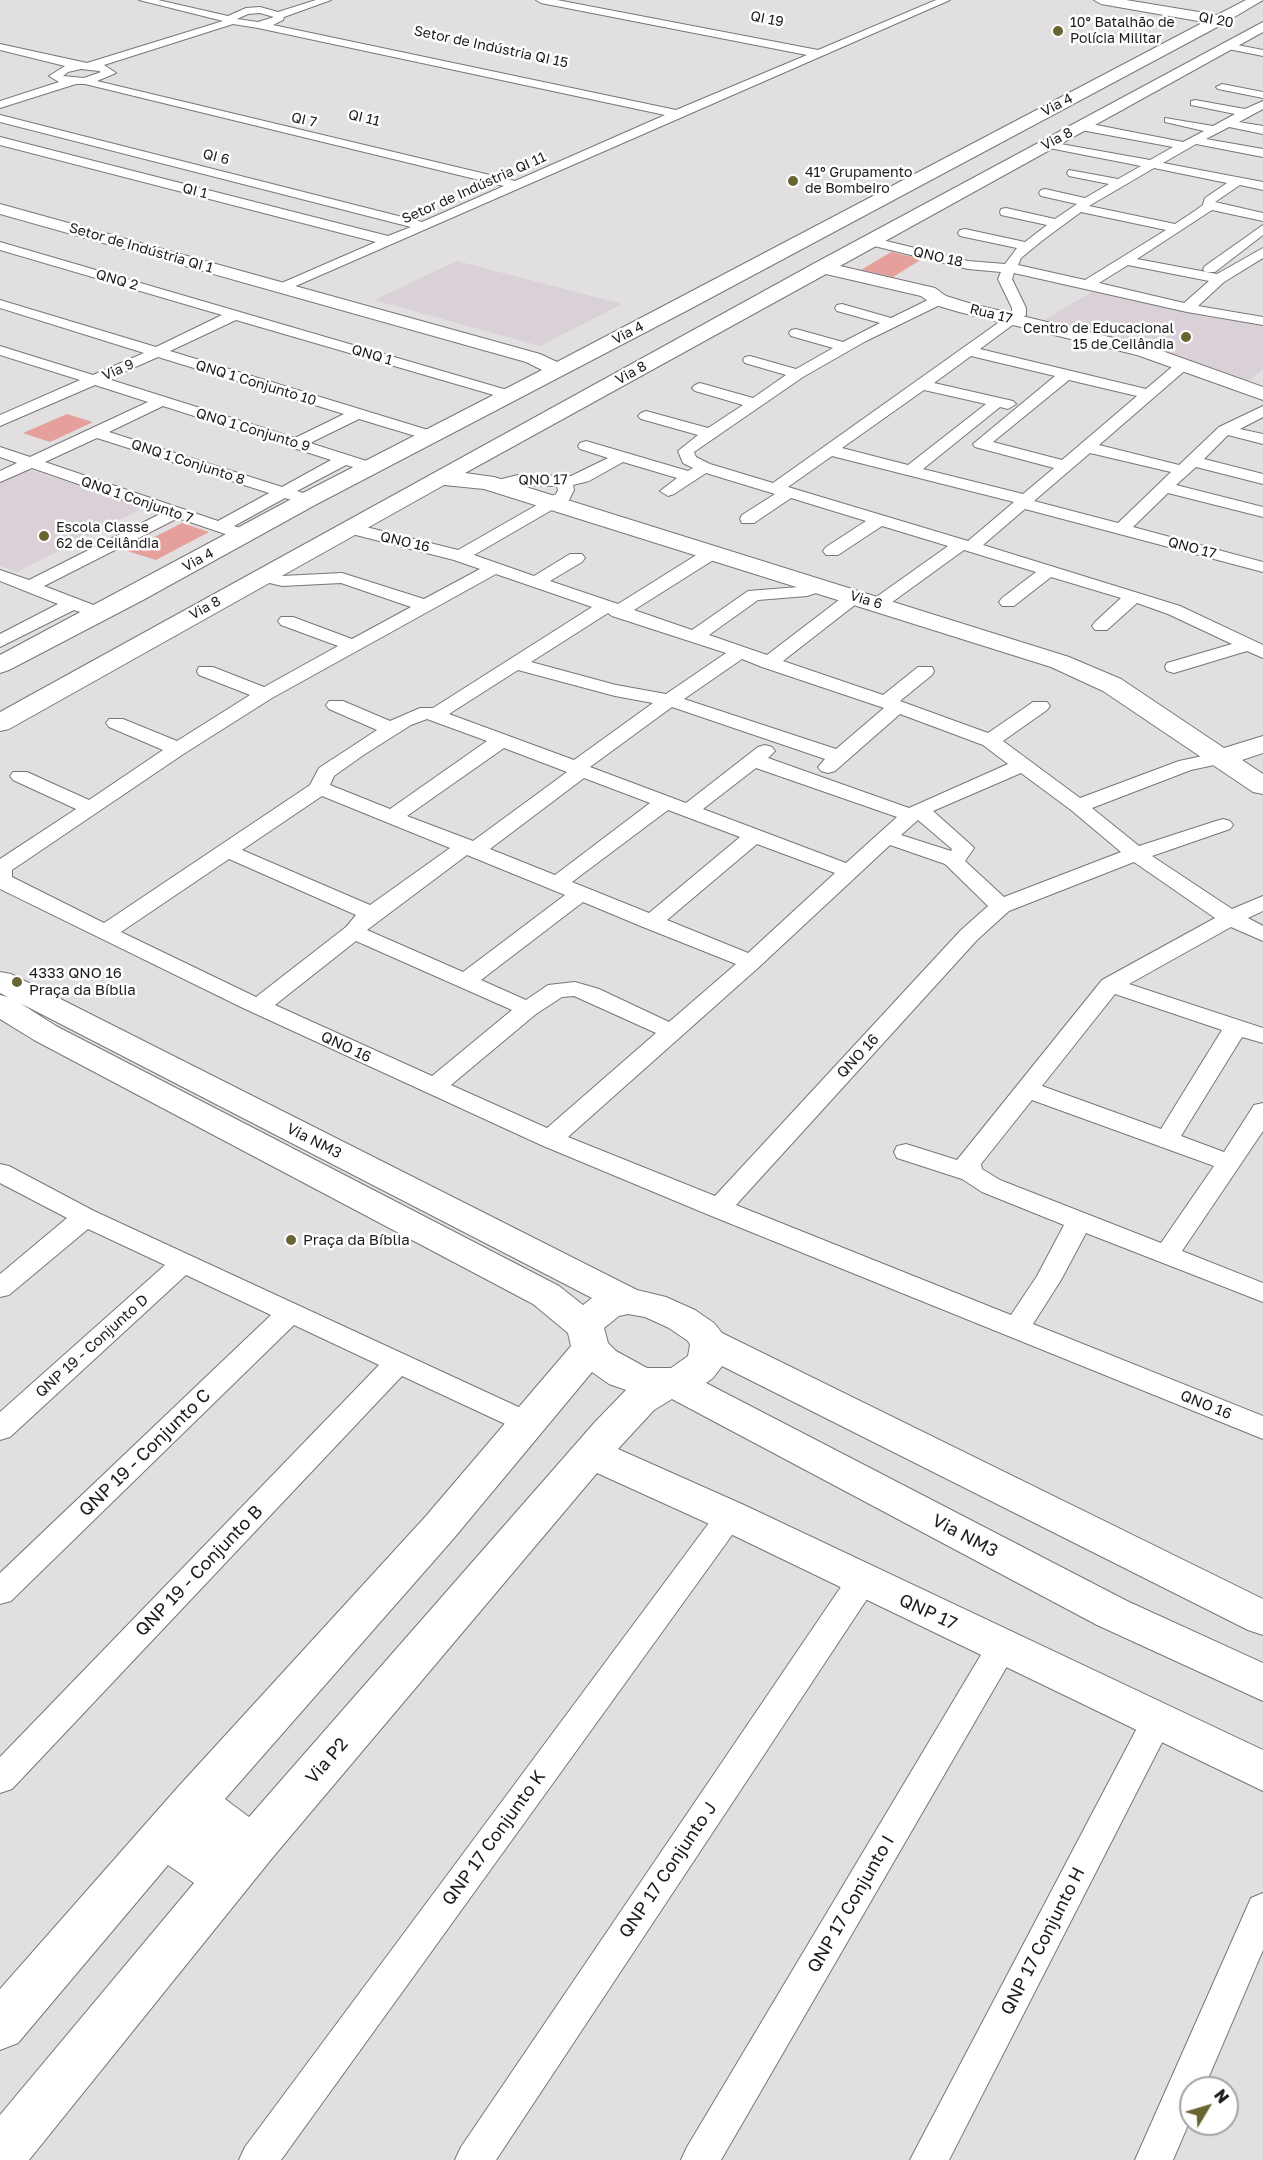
<!DOCTYPE html>
<meta charset="utf-8">
<style>
body{margin:0}
#map{position:relative;width:1263px;height:2160px;overflow:hidden;background:#e2dfe1;font-family:"Golos Text",sans-serif}
canvas{display:block}
.north{position:absolute;left:1179px;top:2076px;width:60px;height:60px;box-sizing:border-box;background:#fff;border:2px solid #a5a4a5;border-radius:50%;rotate:52deg;font-size:16px;font-weight:700;line-height:24px;text-align:center;color:#1d1c1d}
.north::after{content:'';display:block;margin:auto;width:21px;height:27px;background:#696532;clip-path:polygon(50% 0,100% 100%,50% 72%,0 100%)}
</style>
<div id="map">
<canvas width="1263" height="2160"></canvas>
<div class="north">N</div>
</div>
<script>
const g = document.querySelector('canvas').getContext('2d');
g.lineJoin = 'round';
function fillPath(path, color) { g.fillStyle = color; g.fill(path, 'evenodd'); }
const poly = rows => new Path2D(rows.map(r => 'M' + r).join(''));
function strokePath(path, color, width, dash) { g.strokeStyle = color; g.lineWidth = width; g.lineCap = dash ? 'butt' : 'round'; g.setLineDash(dash || []); g.stroke(path); }
function label(font, color, halo, rows, align = 'center') {
  g.font = font + ' "Golos Text",sans-serif'; g.lineWidth = 5; g.setLineDash([]); g.textBaseline = 'middle'; g.strokeStyle = halo; g.fillStyle = color; for (const [text, x, y, turn = 0] of rows) {
    g.save(); g.translate(x, y); g.rotate((+turn || 0) * Math.PI / 180); g.textAlign = isNaN(turn) ? turn : align; if (halo) g.strokeText(text, 0, 0); g.fillText(text, 0, 0); g.restore();
  }
}
fillPath(poly([
 [457,261,622,304,540,346,374,300],
 [1092,292,1207,317,1263,325,1263,369,1247,382,1157,349,1044,320],
 [33,471,145,507,17,572,0,566,0,481,20,472]
]), '#d9d0d8');
fillPath(poly([
 [891,252,922,259,893,277,861,270],
 [67,414,93,422,50,442,23,433],
 [182,523,209,532,156,560,127,551]
]), '#e5a09c');
const street = poly([
 [139,0,158,0,228,16,246,8,260,7,278,12,316,0,331,0,284,17,283,20,273,25,676,110,807,55,541,3,536,0,557,0,818,50,936,0,950,0,282,292,277,291,275,288,277,285,376,242,0,145,0,137,388,236,411,227,0,122,0,115,422,222,504,186,85,84,76,84,0,108,0,101,59,82,49,76,65,66,0,50,0,44,87,63,223,21,139,0],
 [260,13,274,17,258,22,237,19,248,14,260,13],
 [233,24,258,28,665,115,515,181,97,81,116,73,104,65,233,24],
 [81,69,99,71,101,72,84,78,63,76,68,72,81,69],
 [1227,43,1263,50,1263,56,1223,48,1223,44,1227,43],
 [1222,84,1263,92,1263,98,1218,89,1216,87,1222,84],
 [1195,100,1245,109,1263,101,1263,109,1239,122,1263,126,1263,134,1229,127,1206,139,1263,149,1263,157,1196,144,1163,163,1263,182,1263,190,1240,185,1215,202,1263,213,1263,221,1212,210,1137,259,1217,274,1263,248,1263,258,1224,282,1198,306,1263,317,1263,325,1187,312,1014,273,1012,279,1026,308,1026,315,980,349,1146,389,1179,361,1189,361,1191,364,1189,367,1099,445,1179,465,1219,427,1263,406,1263,417,1240,429,1263,434,1263,444,1228,435,1204,459,1263,474,1263,484,1196,467,1176,485,1263,507,1263,517,1168,493,1133,527,1263,562,1263,572,1025,509,983,545,1180,606,1263,645,1263,658,1247,651,1174,673,1167,671,1165,667,1167,663,1232,644,1168,614,1137,603,1107,630,1095,630,1092,626,1095,622,1121,598,1051,577,1014,606,1002,606,999,602,1002,598,1036,572,964,550,884,608,872,608,869,604,872,600,948,546,882,526,838,555,826,555,823,551,826,547,866,521,791,498,754,523,742,523,740,519,742,515,775,494,706,473,674,494,668,496,660,491,677,478,623,462,589,481,573,485,574,490,569,500,474,555,534,576,570,554,582,554,585,558,582,562,550,581,618,604,706,549,718,549,721,553,718,557,634,610,692,630,748,591,799,587,819,581,825,582,828,586,825,590,807,596,758,600,709,635,767,655,848,593,860,593,863,597,860,601,783,661,883,695,918,667,932,667,934,671,932,675,900,701,988,733,1033,702,1047,702,1050,706,1047,710,1003,741,1080,798,1179,761,1221,752,1228,754,1231,758,1228,762,1191,770,1092,808,1139,846,1216,821,1223,819,1230,821,1233,825,1230,829,1152,856,1232,909,1263,896,1263,911,1248,918,1263,926,1263,941,1231,927,1129,984,1263,1028,1263,1043,1242,1037,1181,1136,1224,1152,1254,1105,1263,1103,1263,1131,1182,1251,1263,1283,1263,1302,1086,1233,1061,1280,1033,1324,1263,1416,1263,1439,709,1215,541,1145,243,1008,0,889,0,859,76,809,13,780,10,776,13,772,27,772,89,800,163,750,109,727,106,723,109,719,123,719,177,741,250,695,199,675,197,671,199,667,213,667,264,687,338,646,281,625,278,621,281,617,293,617,352,639,411,607,341,583,282,586,257,580,254,576,257,572,263,571,282,576,342,573,424,599,480,569,454,560,344,532,342,528,344,524,350,523,458,550,556,494,558,490,557,486,518,485,496,490,490,488,488,485,490,482,518,475,571,476,608,458,580,449,578,446,580,443,586,441,688,471,693,468,683,463,678,451,698,435,641,419,638,416,641,413,646,411,708,428,743,405,695,391,692,388,695,385,700,383,753,398,786,375,745,363,743,360,745,357,750,356,796,369,833,348,791,336,789,333,791,330,796,329,843,342,880,323,837,311,835,308,837,305,842,304,891,318,934,297,944,297,946,300,944,303,866,341,803,377,694,452,696,457,710,464,773,483,1012,313,1012,308,998,279,1001,272,968,269,870,245,863,241,865,238,870,237,968,261,1005,264,1017,248,960,236,958,233,960,230,965,229,1025,242,1047,225,1001,215,1000,212,1001,209,1006,208,1055,219,1077,204,1041,196,1039,193,1041,190,1045,189,1085,198,1109,184,1069,176,1067,173,1069,170,1118,179,1141,166,1044,147,1044,141,1150,160,1173,147,1081,130,1075,126,1081,122,1183,142,1204,131,1165,122,1165,118,1213,126,1235,114,1191,105,1191,101,1195,100],
 [1154,168,1227,183,1205,198,1203,205,1196,210,1175,224,1089,206,1154,168],
 [1081,212,1166,230,1085,280,1018,265,1021,258,1043,240,1081,212],
 [1128,265,1209,281,1184,303,1099,283,1128,265],
 [971,356,1055,376,973,444,975,447,1054,468,1023,494,923,469,1000,407,1008,409,1016,404,1013,401,934,383,971,356],
 [1069,380,1137,396,1062,460,993,442,1069,380],
 [924,390,986,404,908,465,842,448,924,390],
 [1090,453,1171,472,1118,523,1034,501,1090,453],
 [832,456,1014,502,968,541,788,487,832,456],
 [496,574,592,607,433,708,420,708,390,721,343,701,329,701,326,705,329,709,377,730,319,768,310,785,104,923,12,877,12,870,185,753,272,698,496,574],
 [608,613,612,616,726,653,666,694,616,685,531,662,608,613],
 [742,659,762,667,884,708,836,749,684,699,742,659],
 [518,670,615,696,653,703,574,760,449,714,518,670],
 [672,707,825,759,818,767,821,771,828,773,835,771,900,714,983,745,1008,764,909,808,768,758,775,751,772,747,765,745,758,747,686,803,590,767,672,707],
 [427,719,487,741,390,809,330,785,334,776,365,754,411,725,427,719],
 [504,748,567,772,473,841,407,816,504,748],
 [756,768,897,817,846,863,703,809,756,768],
 [1021,773,1071,810,1121,852,1004,897,965,861,974,848,970,844,933,811,1021,773],
 [584,778,650,803,555,875,490,849,584,778],
 [322,796,450,848,370,905,242,850,322,796],
 [668,810,740,837,649,913,572,882,668,810],
 [918,820,952,849,951,851,901,835,918,820],
 [757,844,835,873,748,953,667,920,757,844],
 [890,845,945,864,988,906,961,930,715,1196,568,1137,759,967,890,845],
 [467,855,565,895,463,972,367,930,467,855],
 [229,859,356,915,346,927,256,997,121,932,229,859],
 [1134,862,1215,918,1102,980,957,1160,906,1144,897,1146,894,1152,897,1158,962,1179,982,1192,1064,1225,1037,1276,1011,1315,736,1205,977,940,1009,911,1134,862],
 [583,902,643,927,736,964,669,1022,599,989,575,982,548,985,526,1000,481,980,583,902],
 [356,941,512,1010,432,1076,275,1005,356,941],
 [1115,994,1222,1030,1161,1129,1042,1086,1115,994],
 [574,996,656,1033,547,1128,451,1085,536,1014,562,997,574,996],
 [1032,1100,1214,1166,1161,1243,1000,1180,982,1169,981,1164,1032,1100],
 [1263,225,1263,235,1215,272,1205,272,1203,269,1205,266,1263,225],
 [0,242,514,392,517,395,514,398,504,398,236,320,170,351,438,433,440,436,432,441,359,419,310,443,376,464,378,467,376,470,370,472,346,465,297,491,313,496,315,500,313,504,307,505,285,498,234,526,249,531,251,535,249,539,243,540,178,518,44,586,104,609,107,613,104,617,98,618,74,610,0,647,0,634,58,604,0,581,0,570,29,580,162,513,32,468,0,482,0,471,17,463,0,457,0,447,30,457,148,402,95,385,0,426,0,415,80,380,0,355,0,346,93,375,144,353,0,308,0,300,156,347,222,315,0,250,0,242],
 [158,357,344,414,295,438,108,379,158,357],
 [163,406,331,460,282,487,109,432,163,406],
 [97,438,269,493,218,521,45,462,97,438],
 [0,1164,9,1166,94,1211,538,1416,542,1423,538,1430,528,1434,518,1430,402,1376,12,1789,0,1793,0,1757,379,1365,294,1325,11,1601,0,1604,0,1573,271,1315,186,1275,10,1437,0,1440,0,1412,165,1265,88,1229,9,1295,0,1297,0,1274,67,1218,0,1183,0,1164],
 [730,1504,740,1508,745,1516,740,1524,281,2160,239,2160,245,2147,720,1508,730,1504],
 [862,1569,873,1572,877,1581,873,1590,496,2160,455,2160,461,2147,851,1572,862,1569],
 [1002,1634,1013,1638,1018,1647,1013,1656,721,2160,681,2160,687,2147,991,1638,1002,1634],
 [1157,1707,1168,1711,1173,1721,949,2160,910,2160,1146,1711,1157,1707],
 [1263,1893,1263,1950,1204,2088,1191,2088,1191,2118,1173,2160,1135,2160,1251,1898,1263,1893]
]);
const secondary = poly([
 [1094,0,1126,0,1217,15,1246,0,1263,0,1231,19,1230,24,1221,25,688,310,315,505,143,600,9,670,0,673,0,655,299,495,542,370,526,362,0,214,0,204,540,354,557,362,1204,22,1101,4,1094,0],
 [1263,22,1263,32,840,266,935,288,946,296,972,304,1151,347,1263,387,1263,400,1137,355,959,312,932,304,921,296,826,274,465,473,494,477,1069,657,1121,679,1224,748,1263,736,1263,753,1242,760,1263,774,1263,794,1253,792,1103,691,1051,667,484,489,444,485,9,729,0,731,0,712,815,263,1263,22],
 [0,972,11,974,637,1290,666,1297,695,1310,714,1323,722,1333,1263,1599,1263,1635,1248,1630,722,1366,713,1378,706,1383,1127,1601,1263,1663,1263,1701,1097,1625,672,1399,654,1410,618,1449,744,1505,1263,1750,1263,1791,716,1527,597,1473,273,1857,29,2160,0,2160,0,2115,194,1883,168,1865,18,2043,0,2050,0,1989,178,1787,426,1516,571,1346,568,1333,533,1304,34,1040,0,1019,0,995,8,997,0,993,0,972],
 [20,1003,592,1298,583,1305,559,1286,56,1026,20,1003],
 [628,1314,645,1317,669,1328,688,1341,690,1345,688,1356,671,1368,647,1368,616,1351,608,1343,604,1328,619,1316,628,1314],
 [592,1372,609,1384,626,1390,595,1422,249,1817,225,1799,454,1538,592,1372]
]);
strokePath(street, '#797678', 2);
strokePath(secondary, '#797678', 2);
fillPath(street, '#fff');
fillPath(secondary, '#fff');
for (const [x, y, r, color] of [
 [1058,31,6,"#696532"],
 [793,181,6,"#696532"],
 [1186,337,6,"#696532"],
 [44,536,6,"#696532"],
 [17,982,6,"#696532"],
 [291,1240,6,"#696532"]
]) { const dot = new Path2D(); dot.arc(x, y, r, 0, 2 * Math.PI); g.fillStyle = color; g.fill(dot); strokePath(dot, '#fff', 2); }
label('14px', '#1d1c1d', '#fff', [
 ["QI 19",767,19,11],
 ["QI 20",1216,20,10],
 ["Setor de Indústria QI 15",491,47,12],
 ["Via 4",1057,105,-28],
 ["QI 11",364,118,13],
 ["QI 7",304,120,13],
 ["Via 8",1057,139,-28],
 ["QI 6",216,157,14],
 ["Setor de Indústria QI 11",474,188,-24],
 ["QI 1",195,191,14],
 ["Setor de Indústria QI 1",141,248,16],
 ["QNO 18",938,257,13],
 ["QNQ 2",117,280,16],
 ["Rua 17",991,314,14],
 ["Via 4",628,333,-28],
 ["QNQ 1",372,355,16],
 ["Via 9",118,370,-24],
 ["Via 8",631,373,-29],
 ["QNQ 1 Conjunto 10",256,383,17],
 ["QNQ 1 Conjunto 9",253,430,17],
 ["QNQ 1 Conjunto 8",188,462,18],
 ["QNO 17",543,480,-1],
 ["QNQ 1 Conjunto 7",137,500,19],
 ["QNO 16",405,542,13],
 ["QNO 17",1192,548,15],
 ["Via 4",198,560,-29],
 ["Via 6",866,600,17],
 ["Via 8",205,608,-29]
]);
label('14px', '#1d1c1d', '#fff', [
 ["10° Batalhão de",1070,23],
 ["Polícia Militar",1070,39],
 ["41º Grupamento",805,173],
 ["de Bombeiro",805,189],
 ["Centro de Educacional",1174,329,"right"],
 ["15 de Ceilândia",1174,345,"right"],
 ["Escola Classe",56,528],
 ["62 de Ceilândia",56,544]
], 'left');
label('15px', '#1d1c1d', '#fff', [
 ["4333 QNO 16",29,973],
 ["Praça da Bíblia",29,990],
 ["Praça da Bíblia",303,1240]
], 'left');
label('15px', '#1d1c1d', '#fff', [
 ["QNO 16",346,1047,25],
 ["QNO 16",858,1056,-47],
 ["Via NM3",314,1141,27],
 ["QNP 19 - Conjunto D",92,1346,-42],
 ["QNO 16",1206,1405,22]
]);
label('18px', '#1d1c1d', '#fff', [
 ["QNP 19 - Conjunto C",145,1453,-44],
 ["Via NM3",965,1536,28],
 ["QNP 19 - Conjunto B",199,1571,-46],
 ["QNP 17",928,1612,25],
 ["Via P2",327,1761,-49],
 ["QNP 17 Conjunto K",494,1838,-54],
 ["QNP 17 Conjunto J",668,1870,-56],
 ["QNP 17 Conjunto I",851,1904,-60],
 ["QNP 17 Conjunto H",1043,1941,-63]
]);
</script>
